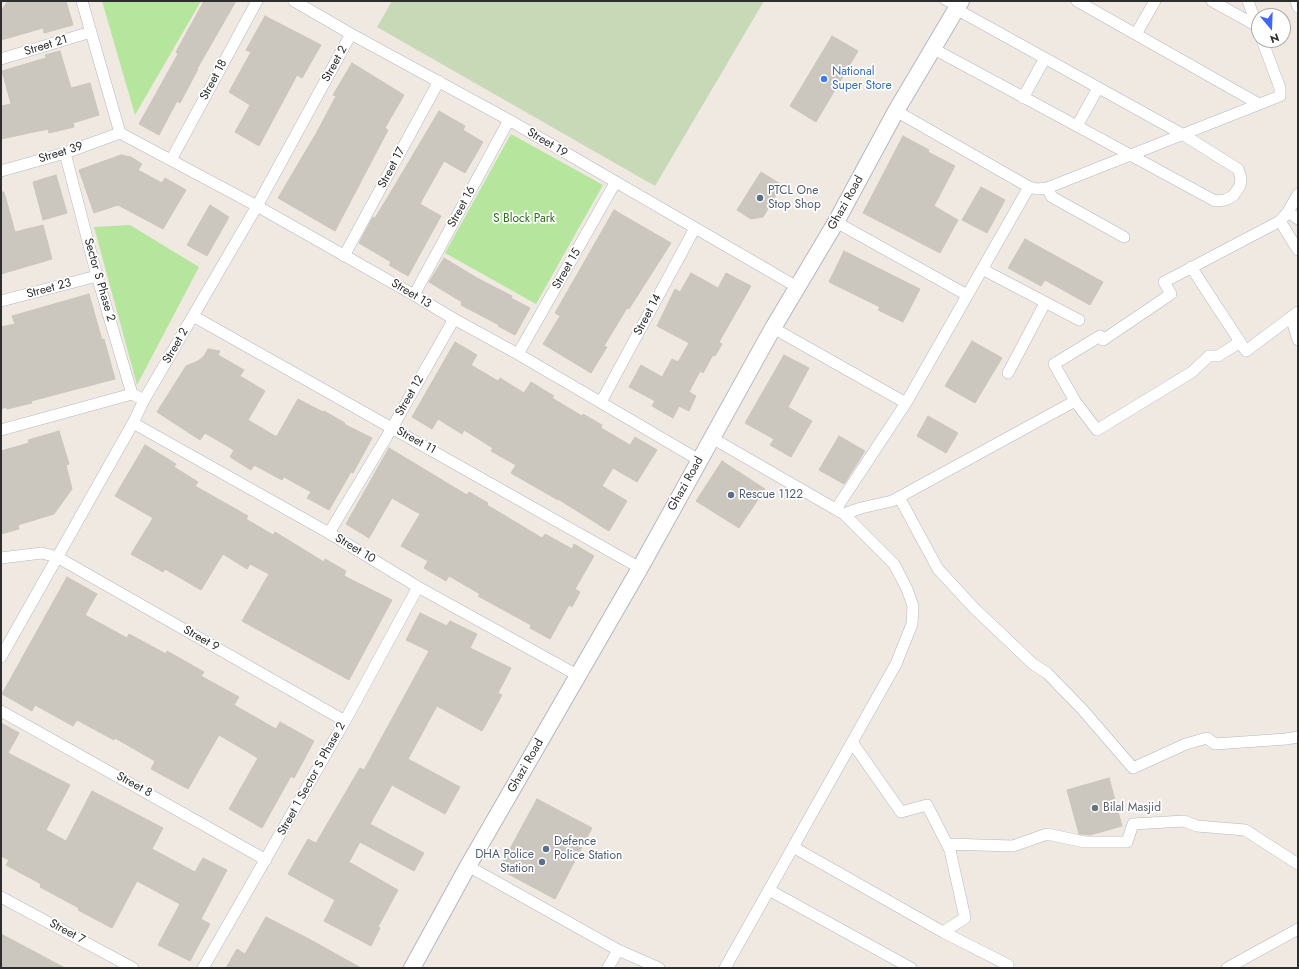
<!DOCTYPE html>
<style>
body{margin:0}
#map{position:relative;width:1299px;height:969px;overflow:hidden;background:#efe9e1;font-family:Jost,sans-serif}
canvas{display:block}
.frame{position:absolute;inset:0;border:2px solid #2e2e2e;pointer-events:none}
.north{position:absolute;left:1251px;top:8px;width:40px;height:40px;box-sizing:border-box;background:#fff;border:1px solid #ababab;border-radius:50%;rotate:161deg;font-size:11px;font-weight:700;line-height:16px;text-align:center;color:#2e2e2e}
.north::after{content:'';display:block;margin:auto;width:14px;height:18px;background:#4264fb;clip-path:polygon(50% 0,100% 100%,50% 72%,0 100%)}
</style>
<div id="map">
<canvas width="1299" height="969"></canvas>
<div class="frame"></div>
<div class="north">N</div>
</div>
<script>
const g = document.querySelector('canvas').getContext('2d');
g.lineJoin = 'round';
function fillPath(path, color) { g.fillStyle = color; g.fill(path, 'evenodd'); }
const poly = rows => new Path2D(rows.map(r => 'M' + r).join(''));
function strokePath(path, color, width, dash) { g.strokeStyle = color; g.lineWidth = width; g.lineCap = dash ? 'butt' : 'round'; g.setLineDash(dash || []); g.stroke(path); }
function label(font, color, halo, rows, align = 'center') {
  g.font = font + ' Jost,sans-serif'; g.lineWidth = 3.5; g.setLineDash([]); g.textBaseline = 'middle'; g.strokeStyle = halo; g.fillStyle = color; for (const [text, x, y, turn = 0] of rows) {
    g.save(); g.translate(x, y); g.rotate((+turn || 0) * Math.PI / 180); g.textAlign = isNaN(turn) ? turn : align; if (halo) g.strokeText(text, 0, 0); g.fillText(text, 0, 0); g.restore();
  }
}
fillPath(poly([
 [102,1,201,1,135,115],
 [511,134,603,185,536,304,445,253],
 [130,225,199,267,137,385,94,227]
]), '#b6e59e');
fillPath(poly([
 [392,1,764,1,655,186,377,27]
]), '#c8d9b8');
const building = poly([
 [8,1,66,1,73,25,44,33,43,28,1,40,1,11,8,1],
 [204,1,236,1,197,69,198,69,180,103,177,101,159,135,139,124,178,54,176,52,204,1],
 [265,16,321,45,302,78,297,75,259,146,235,132,250,105,229,92,251,52,246,50,265,16],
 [832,36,858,51,816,122,790,106,832,36],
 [60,51,71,88,90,83,99,115,73,123,74,127,49,133,48,129,1,139,1,106,11,104,2,71,46,58,45,55,60,51],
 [352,63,404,95,385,128,388,130,335,231,278,198,317,132,336,96,333,95,352,63],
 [439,111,465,126,463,130,483,142,465,173,444,161,422,200,420,204,441,216,408,276,389,265,391,262,359,243,373,217,375,218,395,185,439,111],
 [903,136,929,150,928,152,955,166,934,206,958,220,940,253,863,213,903,136],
 [121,155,131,157,142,164,138,170,162,183,165,178,186,190,163,229,118,205,94,213,79,170,121,155],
 [761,172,782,185,763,217,751,219,737,210,761,172],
 [56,175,67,213,43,220,33,182,56,175],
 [981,187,1005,200,987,233,962,220,981,187],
 [1,192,4,192,15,232,43,225,52,259,1,274,1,192],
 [210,205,229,217,207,256,187,245,210,205],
 [614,210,671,243,629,309,627,308,604,346,607,347,591,373,543,344,560,316,555,313,614,210],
 [1025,239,1103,282,1090,305,1045,280,1041,286,1008,268,1025,239],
 [844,251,920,289,903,322,878,310,880,307,829,282,844,251],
 [444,258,477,278,512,296,511,298,530,308,515,335,498,326,499,325,461,305,462,302,429,282,444,258],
 [691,273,718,288,726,273,751,286,719,342,722,344,715,356,713,355,703,373,700,371,689,392,696,396,689,411,679,406,673,418,652,406,655,401,629,387,641,365,662,377,672,359,678,362,689,343,657,326,675,289,680,292,691,273],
 [89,294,102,340,104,339,115,379,31,401,32,403,7,409,6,407,1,409,1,327,15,324,12,316,89,294],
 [972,341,1002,358,975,403,945,386,972,341],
 [455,342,477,355,471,365,498,381,500,378,524,393,531,382,554,396,552,398,582,416,583,414,602,425,601,428,630,445,635,437,657,450,637,482,613,468,602,486,627,501,609,531,558,499,558,500,511,473,516,465,491,451,493,448,464,430,462,434,438,419,432,429,412,417,455,342],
 [208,349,220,351,218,355,244,370,240,376,265,391,248,420,275,436,277,436,298,399,323,412,324,411,345,423,344,424,372,438,353,473,351,472,329,510,307,498,311,492,284,477,282,480,254,465,251,470,230,457,234,450,205,433,200,440,157,412,186,366,198,361,204,356,208,349],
 [784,355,809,368,788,407,812,421,791,457,770,445,774,439,745,423,784,355],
 [928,416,958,433,946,453,917,436,928,416],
 [59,431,69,464,66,465,72,489,54,514,18,525,19,529,1,534,1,451,29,443,28,440,59,431],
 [839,436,865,451,844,484,819,470,839,436],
 [145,445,176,464,174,467,198,482,195,486,248,516,246,519,273,535,275,532,324,562,325,559,346,571,344,576,392,600,349,680,242,621,269,574,250,564,247,569,223,554,201,590,165,569,163,572,131,554,153,518,115,496,145,445],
 [389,448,467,495,469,492,488,503,487,505,542,538,545,534,572,549,574,544,594,556,575,589,580,592,572,607,569,605,550,639,530,628,531,625,478,596,480,594,449,576,446,581,424,568,428,561,401,546,420,514,392,498,369,538,346,524,389,448],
 [722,461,765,489,739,528,696,501,722,461],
 [67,577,97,594,85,615,127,638,129,634,166,654,167,651,204,672,201,676,239,697,234,705,276,729,280,722,314,741,294,778,291,776,262,828,229,809,258,758,219,735,188,789,151,769,155,761,115,738,114,740,77,720,73,726,35,705,32,711,2,694,67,577],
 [420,613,447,626,450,621,477,634,470,648,511,668,498,693,502,695,482,731,437,706,408,759,460,787,445,814,392,785,370,824,424,853,414,871,360,842,349,862,398,890,378,927,380,928,371,946,324,921,335,900,288,874,308,839,316,843,360,768,364,770,429,651,406,640,420,613],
 [1,723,19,733,8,753,70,785,46,830,66,841,92,791,163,828,152,849,195,872,203,858,227,870,201,919,210,924,190,961,158,945,180,904,137,881,112,928,78,910,79,908,40,887,41,884,6,865,9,860,1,856,1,723],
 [1109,778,1122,826,1090,835,1079,834,1067,790,1109,778],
 [537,799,592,828,555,899,499,869,537,799],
 [266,917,309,939,361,968,226,968,237,949,245,954,266,917],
 [1,934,65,968,1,968,1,934]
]);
fillPath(building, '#cbc7bf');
strokePath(building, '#cbc5ba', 1);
const lane = poly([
 [943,1,956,8]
]);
const street = poly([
 [82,1,120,133],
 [294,1,351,34,509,120,797,287],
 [1077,1,1259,104],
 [1212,1,1257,26],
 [1248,1,1258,29],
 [1296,1,1298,7],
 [956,9,1182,134,1238,169,1241,178,1240,186,1233,196,1225,200,1215,201,1077,126],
 [1136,34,1155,1],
 [932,48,1077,126,1098,88],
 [1,59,91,32],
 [1023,98,1045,58],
 [896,111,1029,187,1037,189,1047,188,1280,96,1280,88,1262,40],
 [120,133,257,206,414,295,454,319,518,354,699,460],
 [65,153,97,276,132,394,144,400],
 [171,160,257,1],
 [1,171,65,153,120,133],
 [1047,188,1052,197,1124,237],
 [1288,212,1298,219],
 [1280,221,1298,250],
 [836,222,967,295],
 [344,256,439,81],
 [1191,267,1246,351,1298,312],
 [982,269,1079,320],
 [414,295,509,120],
 [1,301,97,276],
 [193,316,640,568],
 [1291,317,1298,340],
 [773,328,906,403],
 [1240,342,1218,356,1209,356,1192,372,1097,430,1075,401,1054,364,1100,336,1103,340,1171,294,1164,282,1280,221,1288,212,1298,194],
 [518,354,615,183],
 [1008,373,1045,303],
 [601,402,695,228],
 [133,423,329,533,418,587,577,675],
 [1,430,132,394],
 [712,438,844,514,894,564,907,589,913,606,912,624,896,664,725,968],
 [899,497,938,569,974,608,1033,664,1047,673,1082,709,1133,768,1186,744,1207,738,1215,744,1286,739,1298,737],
 [836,509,906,403,1029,187],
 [844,514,861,508,892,501,1075,401],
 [329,533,392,428,454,319],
 [1,558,42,553,57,557,345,721],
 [1,657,133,423,144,400,257,206,351,34],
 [1,711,266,860],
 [947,844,1013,846,1047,834,1085,842,1127,842,1133,824,1184,821,1197,826,1245,830,1298,864],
 [793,847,943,932,965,918,950,850,927,805,901,812,852,742],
 [468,866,618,950,659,968],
 [769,890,911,968],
 [1,897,133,968],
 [943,932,1008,965],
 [203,968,345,721,418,587],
 [608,968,618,950],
 [1227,968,1298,929]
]);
const secondary = poly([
 [412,968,468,866,640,568,773,328,836,222,896,111,961,1]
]);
strokePath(lane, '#b4b7c1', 7);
strokePath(street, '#b4b7c1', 12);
strokePath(secondary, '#b4b7c1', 18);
strokePath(lane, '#fff', 5.5);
strokePath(street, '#fff', 11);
strokePath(secondary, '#fff', 16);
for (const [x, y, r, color] of [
 [824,79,4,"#3f7fe0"],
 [760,198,4,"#5c6f8a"],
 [731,495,4,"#5c6f8a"],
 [1095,808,4,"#6b7280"],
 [546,849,4,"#5c6f8a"],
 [542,862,4,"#5c6f8a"]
]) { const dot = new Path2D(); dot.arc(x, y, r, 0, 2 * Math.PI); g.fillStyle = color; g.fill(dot); strokePath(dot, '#fff', 1.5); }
label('12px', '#2e2e2e', '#fff', [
 ["Street 21",46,46,-17],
 ["Street 2",335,64,-61],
 ["Street 18",214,80,-62],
 ["Street 19",547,143,31],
 ["Street 39",61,153,-17],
 ["Street 17",392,168,-62],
 ["Ghazi Road",846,203,-61],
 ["Street 16",462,207,-61],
 ["Street 15",567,269,-60],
 ["Sector S Phase 2",99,280,74],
 ["Street 23",49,289,-15],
 ["Street 13",411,294,31],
 ["Street 14",648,315,-62],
 ["Street 2",176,346,-60],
 ["Street 12",410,396,-60],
 ["Street 11",416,441,29],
 ["Ghazi Road",686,484,-61],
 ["Street 10",355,549,31],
 ["Street 9",201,639,30],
 ["Ghazi Road",526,766,-60],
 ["Street 1 Sector S Phase 2",312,779,-61],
 ["Street 8",134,785,29],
 ["Street 7",67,932,28]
]);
label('12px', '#366cbe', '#fff', [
 ["National",832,72],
 ["Super Store",832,86]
], 'left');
label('12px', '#4e5e75', '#fff', [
 ["PTCL One",768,191],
 ["Stop Shop",768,205],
 ["Rescue 1122",739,495],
 ["Defence",554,842],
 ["Police Station",554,856],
 ["DHA Police",534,855,"right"],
 ["Station",534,869,"right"]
], 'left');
label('12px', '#2c6e1b', '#fff', [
 ["S Block Park",524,219]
]);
label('12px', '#5b616d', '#fff', [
 ["Bilal Masjid",1103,808]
], 'left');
</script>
